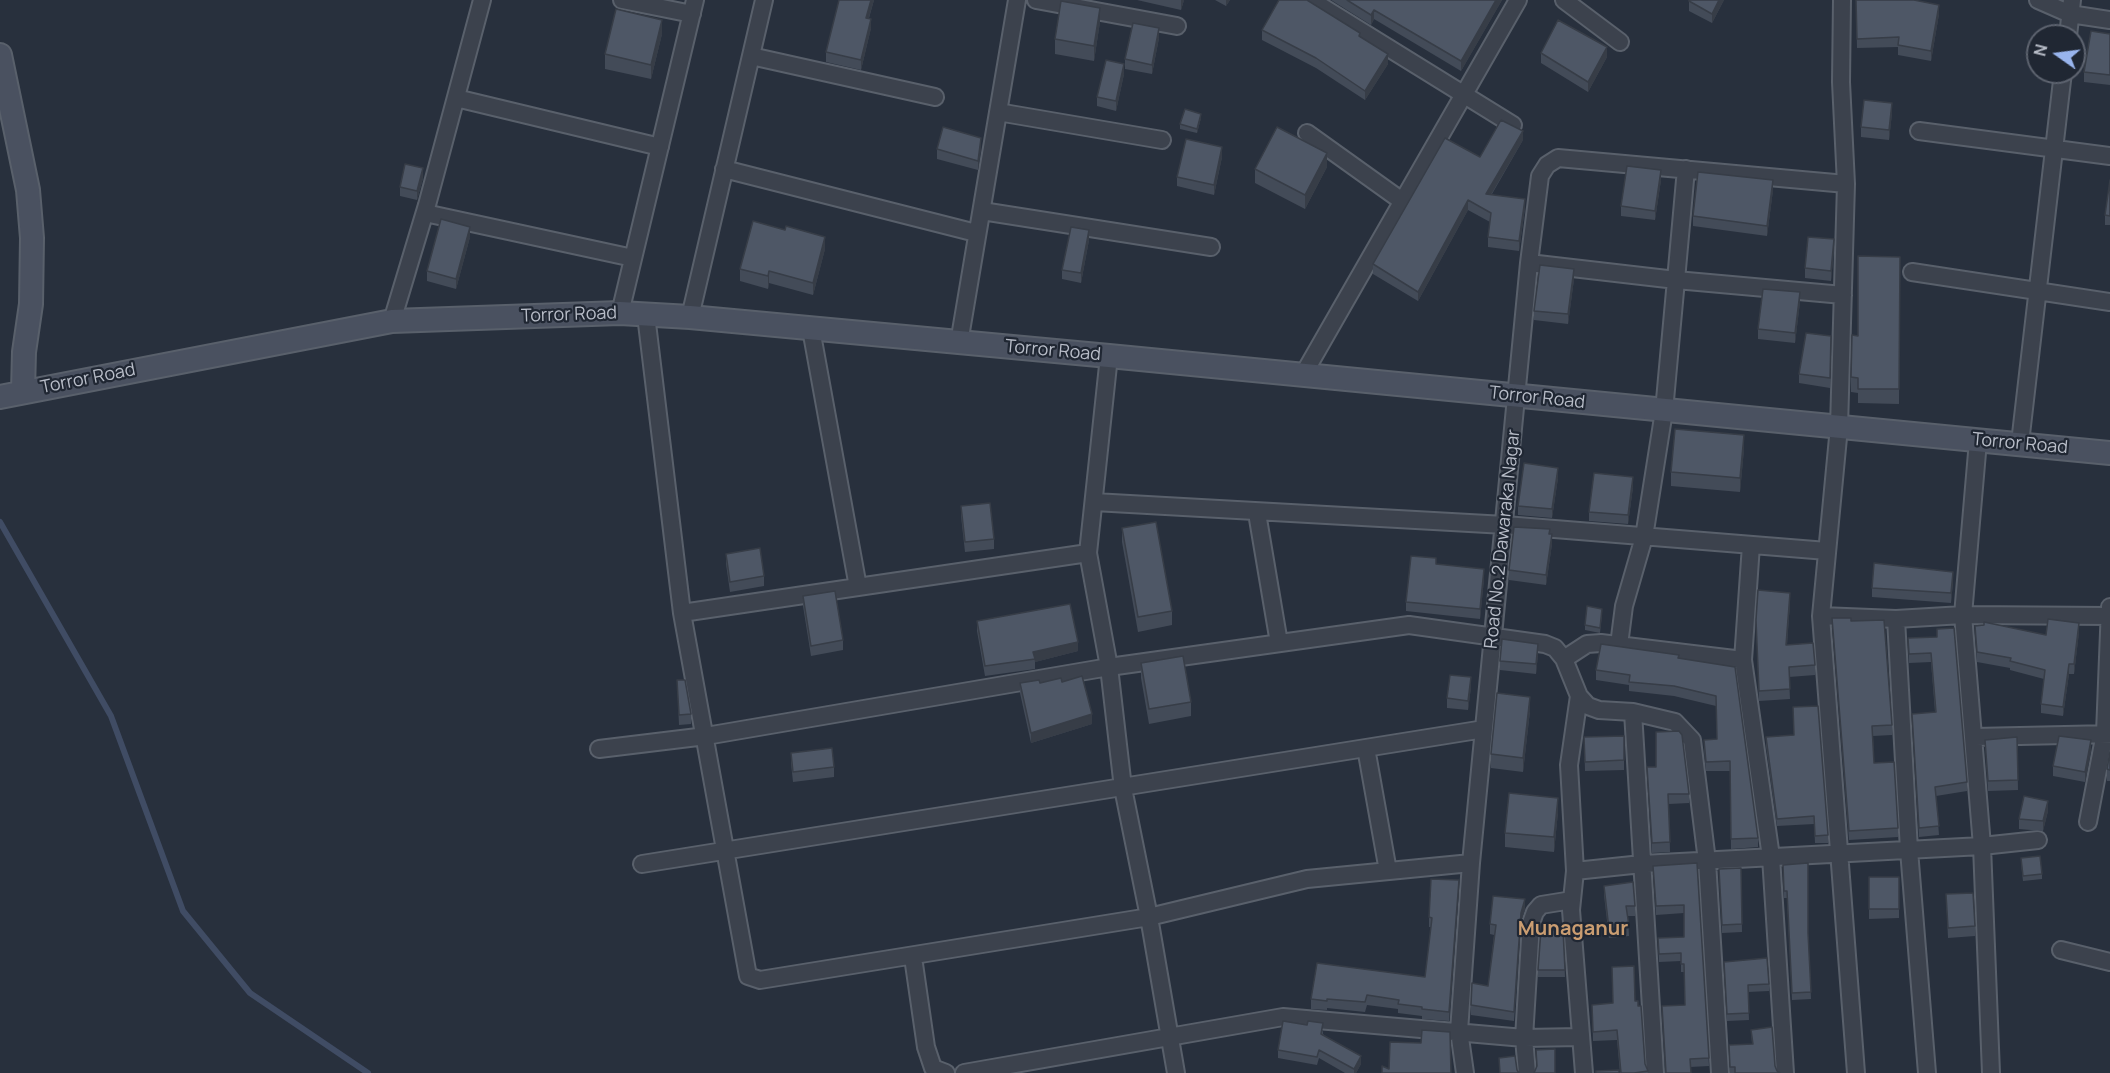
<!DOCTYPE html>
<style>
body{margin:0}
#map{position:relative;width:2110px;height:1073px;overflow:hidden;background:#28303d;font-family:Manrope,sans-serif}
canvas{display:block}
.north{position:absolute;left:2026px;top:24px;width:60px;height:60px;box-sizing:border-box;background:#202733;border:2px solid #5d636f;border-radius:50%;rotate:284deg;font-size:16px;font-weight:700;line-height:24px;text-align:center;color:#b8bdc8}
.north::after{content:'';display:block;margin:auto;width:21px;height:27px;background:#98b4ed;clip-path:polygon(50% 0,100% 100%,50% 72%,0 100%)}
</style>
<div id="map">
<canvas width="2110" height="1073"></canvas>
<div class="north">N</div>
</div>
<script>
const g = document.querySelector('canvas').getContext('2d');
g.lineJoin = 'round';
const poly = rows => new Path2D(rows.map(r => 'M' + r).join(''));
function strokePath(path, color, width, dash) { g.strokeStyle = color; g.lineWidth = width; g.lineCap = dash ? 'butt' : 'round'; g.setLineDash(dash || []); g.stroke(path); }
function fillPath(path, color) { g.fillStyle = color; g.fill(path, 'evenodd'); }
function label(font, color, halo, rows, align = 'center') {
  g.font = font + ' Manrope,sans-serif'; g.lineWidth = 4.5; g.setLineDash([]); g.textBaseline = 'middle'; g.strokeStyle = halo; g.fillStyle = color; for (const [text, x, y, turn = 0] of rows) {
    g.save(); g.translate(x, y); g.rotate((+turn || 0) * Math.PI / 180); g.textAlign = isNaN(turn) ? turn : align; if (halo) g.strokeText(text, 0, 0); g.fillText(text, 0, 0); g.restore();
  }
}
strokePath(poly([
 [0,522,111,716,183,911,250,993,368,1073]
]), '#404c64', 6);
const street = poly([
 [622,0,692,14],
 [1036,0,1177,26],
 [1311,0,1513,125],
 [1564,0,1620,42],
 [1842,0,1841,82,1846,184,1839,427,1821,616,1856,1073],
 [2038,0,2070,14,2110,20],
 [2068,36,2072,0],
 [751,56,935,97],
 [456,98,660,147],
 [998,112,1162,140],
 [1919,131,2110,156],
 [1307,133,1402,201],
 [724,169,976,233],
 [1686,169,1676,280,1843,295],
 [982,211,1211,247],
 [425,213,633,258],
 [1529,263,1676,280,1664,411,1644,537,1624,606,1619,645],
 [1912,272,2110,302],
 [620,313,695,0],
 [646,315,682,613,748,976,760,980,1149,917,1307,879,1471,863],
 [690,317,764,0],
 [392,321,427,205,482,0],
 [811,329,858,587],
 [959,343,1017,0],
 [1109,356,1088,553,1109,667,1123,788,1149,917,1176,1073],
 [1303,375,1518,0],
 [1978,441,1963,615,1982,846,1991,1073],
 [2020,443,2063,72],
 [1094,502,1505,525,1827,551],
 [1257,513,1279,643],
 [682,613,1088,553],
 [1821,616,1896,619,1963,615,2110,616],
 [1896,619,1909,850,1927,1073],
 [1564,659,1587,644,1601,643,1743,660,1771,857,1785,1073],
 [1743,660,1751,545],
 [1579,696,1569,765,1575,871,1571,910,1584,1073],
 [1633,712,1655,1073],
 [1975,737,2110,734],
 [1366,748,1388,871],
 [599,749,706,736,1109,667,1409,625,1545,644,1555,648,1564,659,1579,696,1588,706,1599,710,1633,712,1675,722,1692,740,1707,861,1720,1073],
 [2088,822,2105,733,2110,607],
 [642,864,1484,729],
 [1575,871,1642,864,1982,846,2038,840],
 [2061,950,2110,962],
 [913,957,926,1047,933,1068,946,1073],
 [964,1073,1283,1017,1524,1038,1580,1037],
 [1465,1073,1459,1031,1471,863,1529,263,1540,176,1547,165,1558,158,1846,184],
 [1527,1073,1524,1038,1531,923,1535,912,1541,905,1572,900]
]);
const secondary = poly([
 [0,55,28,190,32,238,31,304,24,352,23,391],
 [0,397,392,321,620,313,690,317,1109,356,2110,453]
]);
strokePath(street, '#59606b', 20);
strokePath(secondary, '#59606b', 26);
strokePath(street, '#3c424d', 16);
strokePath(secondary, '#4a5160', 22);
fillPath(poly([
 [839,0,874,0,869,18,871,28,861,70,826,62,826,52],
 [1137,0,1184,0,1181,10],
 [1215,0,1230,0,1226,6],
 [1331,0,1502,0,1461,71,1374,19,1371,25],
 [1724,0,1712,23,1689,11,1689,1],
 [1856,0,1939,14,1931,61,1898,55,1898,47,1857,48],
 [1100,22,1094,61,1055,54,1055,39],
 [1262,30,1360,37,1388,64,1365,100,1316,68,1262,40],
 [662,34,651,79,605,69,605,54],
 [2110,34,2110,85,2084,82,2084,72],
 [1159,38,1152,74,1125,69,1125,59],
 [1541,53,1607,57,1588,92,1541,63],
 [1124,74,1116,111,1097,106,1097,97],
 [1892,113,1889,140,1861,137,1861,127],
 [1201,118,1197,133,1180,129,1180,124],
 [1523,140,1492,194,1525,208,1519,251,1488,247,1488,237,1490,222,1468,210,1418,301,1373,274,1373,264,1480,157],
 [981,148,978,170,937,159,937,149],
 [1222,157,1214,195,1177,186,1177,177],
 [1327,167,1305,209,1255,183,1255,169],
 [423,178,417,200,400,196,400,187],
 [1661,180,1655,220,1621,216,1621,206],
 [2110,180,2110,225,2105,225,2105,215],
 [1773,190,1767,236,1693,226,1693,216],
 [470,237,456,289,427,281,427,271],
 [1089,240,1081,283,1062,279,1062,270],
 [825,249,813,295,769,283,768,289,740,281,740,269],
 [1834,249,1831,281,1805,278,1805,268],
 [1900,257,1899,404,1858,403,1858,393,1851,392,1851,377,1858,336],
 [1574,279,1568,324,1534,320,1534,311],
 [1800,302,1795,343,1758,339,1758,329],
 [1831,336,1830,388,1799,383,1799,374],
 [1744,449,1740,492,1671,486,1671,472],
 [1558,478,1552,518,1518,515,1518,506],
 [1633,487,1628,524,1589,521,1589,512],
 [961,506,994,539,994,549,965,552,961,516],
 [1122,528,1172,611,1172,625,1138,632,1122,542],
 [1550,534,1552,544,1546,585,1509,580,1509,570],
 [726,554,764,576,764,586,730,592,726,564],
 [1436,564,1484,579,1480,619,1406,611,1406,602],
 [1953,582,1951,603,1872,597,1872,588],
 [803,596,843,640,843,650,811,656,803,606],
 [1790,603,1787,645,1815,665,1815,675,1789,677,1790,699,1759,701,1756,620],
 [1602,614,1600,633,1585,630,1585,625],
 [1832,618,1851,621,1892,725,1892,735,1873,736,1874,763,1898,828,1898,837,1849,840],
 [977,621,1078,651,1035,662,1035,669,985,676,977,631],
 [1975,626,2046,635,2079,632,2074,674,2069,674,2063,716,2041,713,2041,704,2044,679,2010,670,2010,668,1977,662],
 [1937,637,1967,782,1967,791,1936,796,1939,835,1919,837,1912,714,1935,712,1931,662,1909,663,1908,638],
 [1538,654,1536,674,1500,670,1500,661],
 [1679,658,1735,667,1758,838,1758,847,1731,849,1730,771,1706,771,1704,749,1704,740,1717,739,1716,706,1674,696,1629,691,1629,685,1596,680,1596,670],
 [1141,663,1191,702,1191,716,1149,724,1141,678],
 [677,680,691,714,691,724,679,725],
 [1062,682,1092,724,1031,743,1020,693,1020,683],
 [1471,687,1468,710,1447,708,1447,698],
 [1530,711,1523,772,1491,768,1491,754],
 [1624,736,1624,770,1585,771,1584,737],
 [1766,737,1828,835,1828,843,1815,843,1814,824,1777,826,1766,745],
 [2017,737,2018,790,1988,791,1985,740],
 [2091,750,2085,782,2053,776,2053,766],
 [2110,752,2110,781,2107,781,2107,769],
 [791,753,834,767,834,777,793,782,791,763],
 [1647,767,1689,794,1689,803,1669,804,1670,852,1652,853],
 [2048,811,2043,831,2019,829,2019,819],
 [1558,812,1554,852,1505,847,1505,833],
 [1697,863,1709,1066,1690,1067,1665,1073,1662,1006,1685,1005,1684,972,1681,972,1681,961,1659,962,1658,938,1684,937,1684,913,1656,915,1653,866],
 [2021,863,2042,874,2042,879,2023,881],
 [1783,865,1808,934,1811,999,1792,1000,1787,898,1784,898],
 [1741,868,1742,932,1722,933,1719,869],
 [1869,877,1899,877,1899,918,1869,919],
 [1604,886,1635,906,1635,916,1628,916,1629,936,1609,938,1604,895],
 [1459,890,1449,1021,1422,1019,1422,1016,1398,1013,1398,1009,1367,1005,1365,1012,1327,1008,1327,1010,1311,1009,1311,999,1425,977,1431,927,1429,927,1429,917],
 [1946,894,1975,926,1975,936,1948,938],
 [1525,909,1521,922,1514,1021,1471,1015,1471,1005,1488,986,1494,935,1490,934,1490,924],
 [1563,930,1565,977,1538,977,1538,970],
 [1724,969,1769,984,1769,991,1748,992,1749,1020,1727,1021],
 [1635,1001,1645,1064,1648,1073,1620,1073,1617,1040,1593,1041,1592,1005],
 [1751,1030,1775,1066,1777,1071,1780,1073,1730,1073,1729,1045,1752,1044],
 [1323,1031,1323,1034,1361,1064,1356,1073,1345,1073,1319,1058,1317,1065,1278,1058,1278,1050]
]), '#434b58');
fillPath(poly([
 [871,0,874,0,866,27,866,18],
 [1181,0,1184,0,1181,10],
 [1226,0,1230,0,1226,6],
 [1496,0,1502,0,1461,71,1461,61],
 [1719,0,1724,0,1712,23,1712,14],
 [1939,5,1939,14,1931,61,1931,51],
 [1100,8,1100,22,1094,61,1094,46],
 [1374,10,1374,19,1371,25,1371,15],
 [871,19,871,28,861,70,861,60],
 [662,20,662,34,651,79,651,65],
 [1159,28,1159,38,1152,74,1152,65],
 [1607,47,1607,57,1588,92,1588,82],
 [1388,54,1388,64,1365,100,1365,91],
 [1124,64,1124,74,1116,111,1116,101],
 [1892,103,1892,113,1889,140,1889,130],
 [1201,114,1201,118,1197,133,1197,129],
 [1523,131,1523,140,1486,203,1486,194],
 [981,138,981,148,978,170,978,161],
 [1222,147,1222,157,1214,195,1214,185],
 [1327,153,1327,167,1305,209,1305,195],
 [423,168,423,178,417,200,417,191],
 [1661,170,1661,180,1655,220,1655,211],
 [1773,180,1773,190,1767,236,1767,226],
 [1525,199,1525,208,1519,251,1519,241],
 [1468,200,1468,210,1418,301,1418,292],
 [470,227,470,237,456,289,456,279],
 [1089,230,1089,240,1081,283,1081,273],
 [825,237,825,249,813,295,813,283],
 [1834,239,1834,249,1831,281,1831,271],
 [1574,269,1574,279,1568,324,1568,314],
 [769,271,769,283,768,289,768,276],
 [1800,292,1800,302,1795,343,1795,333],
 [1744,435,1744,449,1740,492,1740,478],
 [1558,468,1558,478,1552,518,1552,509],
 [1633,477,1633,487,1628,524,1628,515],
 [1552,534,1552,544,1546,585,1546,575],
 [1484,569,1484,579,1480,619,1480,609],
 [1953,572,1953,582,1951,603,1951,593],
 [1790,593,1790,603,1786,655,1786,645],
 [2079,623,2079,632,2074,674,2074,664],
 [1078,642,1078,651,1035,662,1033,652],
 [1538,644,1538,654,1536,674,1536,664],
 [2069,664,2069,674,2063,716,2063,707],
 [1471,677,1471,687,1468,710,1468,701],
 [1530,697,1530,711,1523,772,1523,758],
 [1092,714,1092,724,1031,743,1031,733],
 [2091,740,2091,750,2085,782,2085,772],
 [1558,798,1558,812,1554,852,1554,837],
 [2048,801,2048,811,2043,831,2043,821],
 [1459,880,1459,890,1449,1021,1449,1012],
 [1525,899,1525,909,1521,922,1514,1021,1521,913],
 [1361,1056,1361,1064,1356,1073,1354,1073,1354,1069]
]), '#373d47');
const building = poly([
 [839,0,871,0,866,18,871,19,861,60,826,52,839,0],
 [1279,0,1307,0,1360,33,1359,36,1388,54,1365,91,1316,58,1262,30,1279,0],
 [1347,0,1496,0,1461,61,1374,10,1371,15,1347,0],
 [1689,0,1719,0,1712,14,1689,1,1689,0],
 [1856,0,1914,0,1939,5,1931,51,1898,45,1899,37,1857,39,1856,0],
 [1061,1,1100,8,1094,46,1055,39,1061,1],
 [616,9,662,20,651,65,605,54,616,9],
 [1558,20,1607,47,1588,82,1541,53,1558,20],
 [1133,23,1159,28,1152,65,1125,59,1133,23],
 [2091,31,2110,34,2110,75,2084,72,2091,31],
 [1106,60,1124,64,1116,101,1097,97,1106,60],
 [1864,100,1892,103,1889,130,1861,127,1864,100],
 [1185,109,1201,114,1197,129,1180,124,1185,109],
 [1501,120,1523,131,1486,194,1525,199,1519,241,1488,237,1491,213,1468,200,1418,292,1373,264,1445,138,1480,157,1501,120],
 [943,127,981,138,978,161,937,149,943,127],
 [1277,127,1327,153,1305,195,1255,169,1277,127],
 [1186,139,1222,147,1214,185,1177,177,1186,139],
 [405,164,423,168,417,191,400,187,405,164],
 [1627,166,1661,170,1655,211,1621,206,1627,166],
 [1698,172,1773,180,1767,226,1693,216,1698,172],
 [2110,180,2110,216,2105,215,2110,180],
 [441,219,470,227,456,279,427,271,441,219],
 [753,221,785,230,786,226,825,237,813,283,769,271,768,276,740,269,753,221],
 [1071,227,1089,230,1081,273,1062,270,1071,227],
 [1808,237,1834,239,1831,271,1805,268,1808,237],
 [1858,256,1900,257,1899,389,1858,389,1858,378,1851,377,1852,335,1858,336,1858,256],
 [1540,265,1574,269,1568,314,1534,311,1540,265],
 [1763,289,1800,292,1795,333,1758,329,1763,289],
 [1806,333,1831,336,1830,378,1799,374,1806,333],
 [1675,429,1744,435,1740,478,1671,472,1675,429],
 [1524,463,1558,468,1552,509,1518,506,1524,463],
 [1594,473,1633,477,1628,515,1589,512,1594,473],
 [990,503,994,539,965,542,961,506,990,503],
 [1156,522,1172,611,1138,617,1122,528,1156,522],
 [1514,527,1550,529,1549,534,1552,534,1546,575,1509,570,1514,527],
 [760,548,764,576,730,582,726,554,760,548],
 [1411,556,1436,558,1436,564,1484,569,1480,609,1406,602,1411,556],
 [1874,563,1953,572,1951,593,1872,588,1874,563],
 [1758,590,1790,593,1786,645,1813,643,1815,665,1789,667,1790,689,1759,691,1756,620,1758,590],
 [835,591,843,640,811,646,803,596,835,591],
 [1070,604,1078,642,1033,652,1035,659,985,666,977,621,1070,604],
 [1587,606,1602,609,1600,628,1585,625,1587,606],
 [1832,618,1851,618,1851,621,1884,620,1892,725,1872,726,1874,763,1894,762,1898,828,1849,831,1832,618],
 [2048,619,2079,623,2074,664,2069,664,2063,707,2041,704,2045,670,2010,661,2011,658,1977,652,1975,626,1984,625,1984,622,2046,635,2048,619],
 [1954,628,1967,782,1935,787,1939,826,1919,828,1912,714,1936,712,1931,653,1909,654,1908,638,1937,637,1937,629,1954,628],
 [1502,639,1538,644,1536,664,1500,661,1502,639],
 [1601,644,1679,655,1678,658,1735,667,1758,838,1731,839,1730,761,1706,762,1704,740,1717,739,1716,696,1674,686,1629,682,1630,675,1596,670,1601,644],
 [1183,656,1191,702,1149,709,1141,663,1183,656],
 [1450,675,1471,677,1468,701,1447,698,1450,675],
 [1082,676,1092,714,1031,733,1020,683,1039,680,1040,683,1061,678,1062,682,1082,676],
 [677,680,685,680,691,714,679,715,677,680],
 [1497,693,1530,697,1523,758,1491,754,1497,693],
 [1818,706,1828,835,1815,836,1814,816,1777,819,1766,737,1794,735,1793,707,1818,706],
 [1679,731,1682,735,1689,794,1668,794,1670,842,1652,843,1647,767,1656,767,1656,732,1679,731],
 [1624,736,1624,760,1585,762,1584,737,1624,736],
 [2059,736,2091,740,2085,772,2053,766,2059,736],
 [2017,737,2018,780,1988,781,1985,740,2017,737],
 [832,748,834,767,793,772,791,753,832,748],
 [2110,752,2110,770,2107,769,2110,752],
 [1509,793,1558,798,1554,837,1505,833,1509,793],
 [2024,796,2048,801,2043,821,2019,819,2024,796],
 [2040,856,2042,874,2023,876,2021,858,2040,856],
 [1697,863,1709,1058,1690,1059,1691,1073,1666,1073,1662,1006,1685,1005,1684,964,1681,964,1681,953,1659,954,1658,938,1684,937,1684,905,1656,906,1653,866,1697,863],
 [1808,863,1808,933,1811,992,1792,993,1787,891,1784,891,1783,865,1808,863],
 [1741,868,1742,924,1722,925,1719,869,1741,868],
 [1869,877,1899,877,1899,909,1869,909,1869,877],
 [1431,879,1459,880,1449,1012,1422,1009,1422,1007,1398,1004,1399,1000,1367,995,1365,1002,1327,999,1327,1001,1311,999,1317,963,1425,977,1432,918,1429,917,1431,879],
 [1633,882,1635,906,1626,906,1629,926,1609,929,1604,886,1633,882],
 [1973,893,1975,926,1948,928,1946,894,1973,893],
 [1493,896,1525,899,1521,913,1514,1012,1471,1005,1472,983,1488,986,1496,925,1490,924,1493,896],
 [1541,930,1563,930,1565,970,1538,970,1541,930],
 [1767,958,1769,984,1748,985,1749,1013,1727,1014,1724,962,1767,958],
 [1634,966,1635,1001,1638,1001,1638,1006,1641,1006,1645,1064,1648,1071,1634,1073,1621,1073,1617,1030,1593,1032,1592,1005,1613,1003,1612,967,1634,966],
 [1283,1021,1307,1025,1308,1021,1323,1023,1321,1034,1361,1056,1354,1069,1319,1050,1317,1057,1278,1050,1283,1021],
 [1772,1027,1775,1066,1777,1071,1780,1073,1735,1073,1735,1067,1730,1067,1729,1045,1753,1044,1751,1030,1772,1027],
 [1422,1030,1450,1032,1451,1073,1382,1073,1382,1066,1389,1069,1390,1042,1421,1043,1422,1030],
 [1555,1049,1555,1073,1534,1073,1537,1066,1536,1050,1555,1049],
 [1515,1056,1517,1070,1519,1073,1500,1073,1499,1058,1515,1056],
 [1619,1070,1619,1073,1596,1073,1596,1071,1619,1070]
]);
fillPath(building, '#4e5766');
strokePath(building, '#373d47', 1.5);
label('18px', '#b8bdc8', '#202733', [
 ["Torror Road",569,315,-2],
 ["Torror Road",1053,351,5],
 ["Torror Road",88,379,-11],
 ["Torror Road",1537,398,6],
 ["Torror Road",2020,444,5],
 ["Road No.2 Dawaraka Nagar",1503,539,-84]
]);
label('bold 20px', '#ca9d71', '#202733', [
 ["Munaganur",1573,929]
]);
</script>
